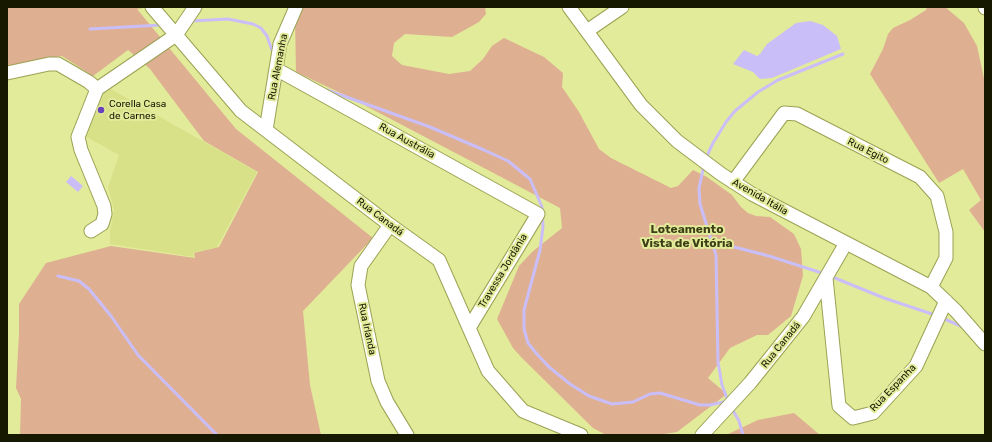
<!DOCTYPE html>
<meta charset="utf-8">
<style>
body{margin:0}
#map{position:relative;width:992px;height:442px;overflow:hidden;background:#e2eb9a;font-family:Rubik,sans-serif}
canvas{display:block}
.frame{position:absolute;inset:0;border:8px solid #161800;pointer-events:none}
</style>
<div id="map">
<canvas width="992" height="442"></canvas>
<div class="frame"></div>
</div>
<script>
const g = document.querySelector('canvas').getContext('2d');
g.lineJoin = 'round';
function fillPath(path, color) { g.fillStyle = color; g.fill(path, 'evenodd'); }
const poly = rows => new Path2D(rows.map(r => 'M' + r).join(''));
function strokePath(path, color, width, dash) { g.strokeStyle = color; g.lineWidth = width; g.lineCap = dash ? 'butt' : 'round'; g.setLineDash(dash || []); g.stroke(path); }
function label(font, color, halo, rows, align = 'center') {
  g.font = font + ' Rubik,sans-serif'; g.lineWidth = 4; g.setLineDash([]); g.textBaseline = 'middle'; g.strokeStyle = halo; g.fillStyle = color; for (const [text, x, y, turn = 0] of rows) {
    g.save(); g.translate(x, y); g.rotate((+turn || 0) * Math.PI / 180); g.textAlign = isNaN(turn) ? turn : align; if (halo) g.strokeText(text, 0, 0); g.fillText(text, 0, 0); g.restore();
  }
}
fillPath(poly([
 [104,88,111,89,257,172,217,247,193,253,194,257,110,244,110,231,114,210,108,187,119,155,83,135]
]), '#d8e188');
fillPath(poly([
 [7,7,150,7,137,9,236,129,373,238,303,311,310,385,321,435,20,435,21,399,16,388,19,334,19,304,46,263,111,246,195,258,194,253,219,247,258,172,204,141,150,69,128,50,93,76,62,56,7,66],
 [300,7,485,7,486,14,479,22,452,37,405,34,394,43,392,56,402,65,449,74,470,71,483,59,492,46,504,38,544,57,563,73,562,87,579,112,599,149,611,158,671,188,678,186,693,170,707,177,732,195,741,207,748,213,756,216,770,217,794,234,801,249,803,276,791,316,768,335,757,335,730,348,708,378,727,394,677,432,658,435,606,435,593,428,522,358,513,348,497,319,519,266,532,252,562,228,560,208,347,96,296,72,295,19],
 [927,7,945,7,964,23,977,46,985,83,985,232,969,210,981,200,963,169,939,183,870,74,883,49,888,34,893,28,910,20,926,10],
 [794,413,820,435,726,435,758,420]
]), '#dfaf92');
fillPath(poly([
 [810,21,823,25,837,36,841,49,772,78,760,79,753,72,733,64,744,50,757,56,760,54,767,44,796,23],
 [71,176,83,186,78,192,66,182]
]), '#cabef9');
strokePath(poly([
 [191,21,228,19,253,24,261,28,267,36,273,53],
 [90,29,161,25],
 [327,90,430,127,484,150,508,161,530,179,542,207,543,227,540,250,524,310,524,329,528,343,536,353,549,367,570,384,589,396,612,404,633,402,650,394,660,393,700,405,710,405,728,401],
 [706,158,713,143,726,122,735,111,758,92,778,80,843,54],
 [704,165,699,188,700,204,716,255,718,362,722,385,728,401],
 [711,241,769,256,825,274],
 [58,276,79,281,89,289,111,316,138,355,217,435],
 [830,276,884,298,935,315],
 [942,318,963,327],
 [731,407,739,421,743,435]
]), '#cabef9', 3);
const minor = poly([
 [152,7,241,111,386,222,439,260,488,371,523,411,581,435],
 [569,7,641,105,677,141,721,174,752,194,931,287,956,311,985,344],
 [985,7,985,8],
 [587,31,622,7],
 [276,69,538,214,469,328],
 [7,73,49,64,58,64,89,82,97,89,78,137,81,150,104,206,105,214,102,224,91,231],
 [97,89,176,35,195,7],
 [266,130,280,44,296,7],
 [733,182,784,113,797,114,920,177,937,196,946,232,946,258,931,287],
 [390,225,361,266,358,285,378,381,387,402,407,435],
 [826,278,839,406,853,418,873,413,916,366,946,301],
 [702,435,750,383,803,317,846,243]
]);
strokePath(minor, '#9ba254', 15);
strokePath(minor, '#fff', 13);
for (const [x, y, r, color] of [
 [101,110,4,"#6942bb"]
]) { const dot = new Path2D(); dot.arc(x, y, r, 0, 2 * Math.PI); g.fillStyle = color; g.fill(dot); strokePath(dot, '#e2eb9a', 1.5); }
label('10px', '#161800', '#e2eb9a', [
 ["Rua Alemanha",278,67,-79],
 ["Rua Austrália",407,141,29],
 ["Rua Egito",868,151,27],
 ["Avenida Itália",760,197,30],
 ["Rua Canadá",380,217,37],
 ["Travessa Jordânia",503,271,-59],
 ["Rua Irlanda",367,329,78],
 ["Rua Canadá",781,345,-51],
 ["Rua Espanha",893,388,-46]
]);
label('10px', '#161800', '#e2eb9a', [
 ["Corella Casa",109,104],
 ["de Carnes",109,116]
], 'left');
label('bold 12px', '#3c3f15', '#e2eb9a', [
 ["Loteamento",687,230],
 ["Vista de Vitória",687,244]
]);
</script>
